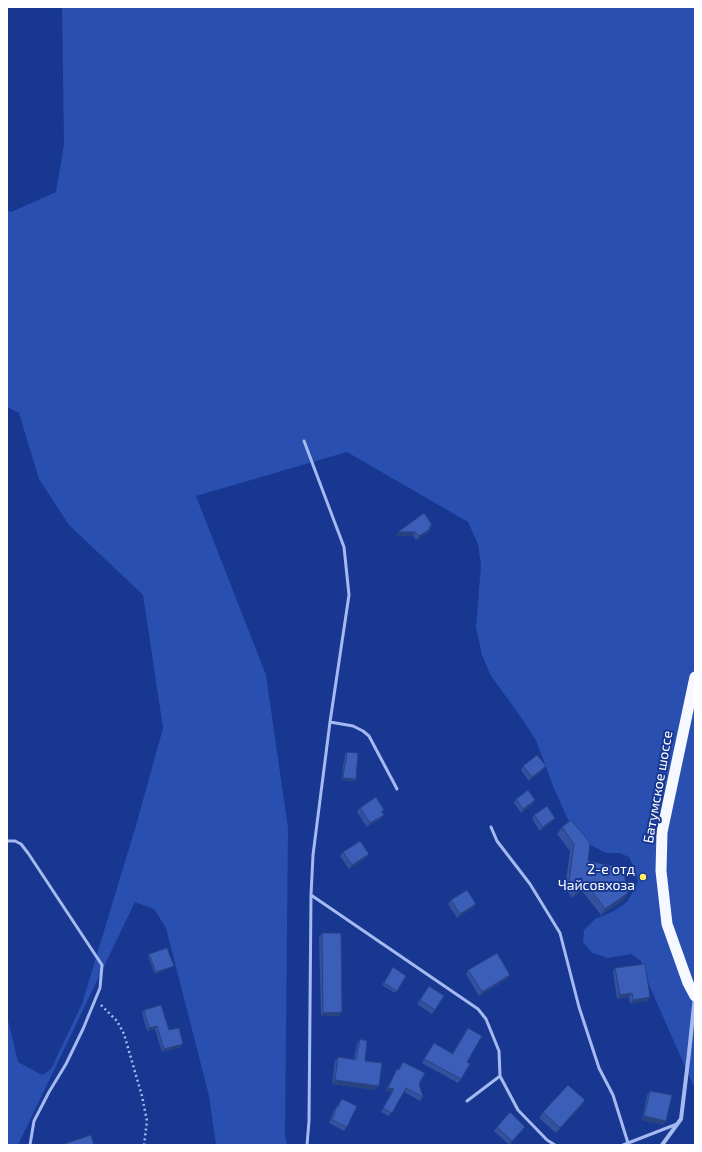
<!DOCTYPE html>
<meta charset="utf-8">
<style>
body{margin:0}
#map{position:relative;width:702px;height:1152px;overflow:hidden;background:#173791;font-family:"Exo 2",sans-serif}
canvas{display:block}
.frame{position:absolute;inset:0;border:8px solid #fff;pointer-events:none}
</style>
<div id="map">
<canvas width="702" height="1152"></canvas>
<div class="frame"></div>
</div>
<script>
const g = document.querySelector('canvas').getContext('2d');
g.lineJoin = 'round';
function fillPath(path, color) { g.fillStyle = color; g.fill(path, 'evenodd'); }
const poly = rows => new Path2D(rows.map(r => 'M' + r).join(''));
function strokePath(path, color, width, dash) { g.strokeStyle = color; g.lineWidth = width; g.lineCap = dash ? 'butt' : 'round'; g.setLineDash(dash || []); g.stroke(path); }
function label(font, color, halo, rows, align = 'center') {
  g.font = font + ' "Exo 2",sans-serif'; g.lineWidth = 4; g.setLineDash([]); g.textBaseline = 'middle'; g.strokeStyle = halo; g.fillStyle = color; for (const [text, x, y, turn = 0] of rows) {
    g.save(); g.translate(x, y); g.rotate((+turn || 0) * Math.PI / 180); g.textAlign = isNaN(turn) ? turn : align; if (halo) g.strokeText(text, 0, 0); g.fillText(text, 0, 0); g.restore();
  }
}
fillPath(poly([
 [62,7,695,7,695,1089,650,987,641,961,631,954,608,958,592,953,583,942,584,930,595,919,614,911,627,902,638,882,634,868,629,857,619,853,606,853,585,842,572,829,553,786,536,740,518,713,491,676,482,655,476,627,481,565,478,544,468,522,347,452,196,496,266,675,288,828,285,1135,287,1145,216,1145,209,1096,166,928,154,909,135,902,18,1145,7,1145,7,1016,18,1062,42,1075,51,1069,82,1004,137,822,163,728,143,595,69,525,39,479,19,413,7,407,7,210,11,212,56,192,64,145]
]), '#294fb0');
strokePath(poly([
 [101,1005,117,1021,124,1034,142,1096,147,1121,144,1145]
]), '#a5baf0', 2.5, [2, 3]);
strokePath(poly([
 [304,441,344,547,349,595,330,722,313,855,311,895,309,1121,307,1145],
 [330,722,353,726,363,731,369,736,397,789],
 [491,827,497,841,530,884,560,933,579,1007,599,1068,613,1095,628,1143],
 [7,841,15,841,21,844,28,853,102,965,100,988,83,1029,66,1064,49,1092,34,1121,30,1145],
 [311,895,478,1009,486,1019,499,1051,500,1076,518,1110,547,1140,555,1145],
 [467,1101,500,1076],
 [623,1145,677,1124]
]), '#a5baf0', 3);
strokePath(poly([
 [662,1145,681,1119,689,1053,695,996]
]), '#a5baf0', 4);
strokePath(poly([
 [695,677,662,832,661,871,667,924,688,983,695,996]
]), '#f6f8ff', 11);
fillPath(poly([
 [432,525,427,533,416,540,413,536,395,536],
 [347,752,356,779,355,781,342,780,343,765,344,763,345,754],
 [523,766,543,770,529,781,521,770],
 [516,799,533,804,521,813,514,803],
 [360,808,384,810,382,813,381,819,367,827,357,812],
 [534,815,555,818,552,822,540,831,532,819],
 [562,827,588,861,624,900,601,915,582,891,572,898,565,888,570,851,557,834],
 [343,852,369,854,366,858,349,869,340,856],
 [451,900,473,908,457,918,448,904],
 [322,933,339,1016,321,1016,319,937],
 [149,954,172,967,155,974,148,956],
 [393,967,406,976,395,993,382,985],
 [615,968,650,997,647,1001,630,1004,629,997,617,999,613,972],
 [468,970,510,975,507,979,479,996,466,974],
 [429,986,444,996,432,1014,417,1004],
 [144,1010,169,1030,181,1047,162,1052,155,1029,147,1031,142,1013],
 [468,1028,467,1062,461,1079,458,1083,422,1063,434,1043,452,1054],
 [360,1039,365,1061,376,1090,332,1084,335,1061,338,1057,354,1059,357,1043],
 [403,1062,419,1084,423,1097,420,1101,404,1092,389,1116,381,1112,392,1092,385,1091,395,1073,397,1069,398,1070],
 [650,1091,664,1125,642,1120,647,1095],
 [342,1099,347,1127,344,1131,329,1123,334,1110],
 [585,1100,581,1106,556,1133,539,1118,543,1112],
 [497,1127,522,1131,509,1145,494,1131]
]), '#33519e');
fillPath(poly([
 [432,525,427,533,416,540,419,536],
 [398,532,415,532,413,536,395,536],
 [546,766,543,770,529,781,532,777],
 [343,778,356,779,355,781,342,780],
 [535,800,533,804,521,813,523,809],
 [384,815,381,819,367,827,370,823],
 [555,818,552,822,540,831,543,827],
 [369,854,366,858,349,869,352,865],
 [587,884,582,891,572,898,577,892],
 [628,893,624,900,601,915,605,909],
 [476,904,473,908,457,918,460,914],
 [174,966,172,967,155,974,156,972],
 [510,975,507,979,479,996,482,992],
 [632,993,629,997,617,999,620,995],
 [650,997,647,1001,630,1004,633,1000],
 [342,1012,339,1016,321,1016,323,1013],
 [157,1026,155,1029,147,1031,149,1028],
 [183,1044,181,1047,162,1052,164,1049],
 [335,1080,379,1086,376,1090,332,1084],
 [388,1088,394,1089,392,1092,385,1091],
 [585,1100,581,1106,556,1133,560,1128],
 [644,1116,666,1121,664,1125,642,1120],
 [525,1127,522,1131,509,1145,512,1141]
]), '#294281');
const building = poly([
 [424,513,432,525,429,527,430,529,419,536,415,532,398,532,424,513],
 [347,752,358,753,356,779,343,778,345,763,346,763,347,752],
 [537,755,546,766,532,777,523,766,537,755],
 [528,790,535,800,523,809,516,799,528,790],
 [376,797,384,810,381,812,384,815,370,823,360,808,376,797],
 [547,806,555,818,543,827,534,815,547,806],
 [571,820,590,843,588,861,623,868,628,893,605,909,587,884,577,892,569,881,574,844,562,827,571,820],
 [360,841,369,854,352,865,343,852,360,841],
 [467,890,476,904,460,914,451,900,467,890],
 [322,933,341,933,342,1012,323,1013,322,933],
 [167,948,174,966,156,972,149,954,167,948],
 [497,953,510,975,482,992,468,970,497,953],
 [645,964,650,997,633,1000,632,993,620,995,615,968,645,964],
 [393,967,406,976,397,991,384,983,393,967],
 [429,986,444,996,435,1010,420,1000,429,986],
 [161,1005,169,1030,179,1028,183,1044,164,1049,157,1026,149,1028,144,1010,161,1005],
 [468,1028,482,1036,467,1062,470,1064,461,1079,424,1059,434,1043,453,1054,468,1028],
 [360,1039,367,1041,365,1061,382,1063,379,1086,335,1080,338,1057,356,1060,360,1039],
 [403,1062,425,1073,419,1084,423,1097,406,1088,392,1113,383,1108,394,1089,388,1088,397,1069,399,1070,403,1062],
 [568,1085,585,1100,560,1128,543,1112,568,1085],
 [650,1091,672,1095,666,1121,644,1116,650,1091],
 [342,1099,357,1106,347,1127,332,1120,337,1106,338,1107,342,1099],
 [510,1112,525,1127,512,1141,497,1127,510,1112],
 [91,1135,94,1145,61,1145,91,1135]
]);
fillPath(building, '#3b5eb8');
strokePath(building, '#294281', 1);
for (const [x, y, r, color] of [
 [643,877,4,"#ffed64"]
]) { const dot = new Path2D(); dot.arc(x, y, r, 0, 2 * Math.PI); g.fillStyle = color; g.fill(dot); strokePath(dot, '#173791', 1.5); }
label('14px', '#fff', '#173791', [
 ["Батумское шоссе",658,787,-80]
]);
label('14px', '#fff', '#173791', [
 ["2-е отд",635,869],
 ["Чайсовхоза",635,885]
], 'right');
</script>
